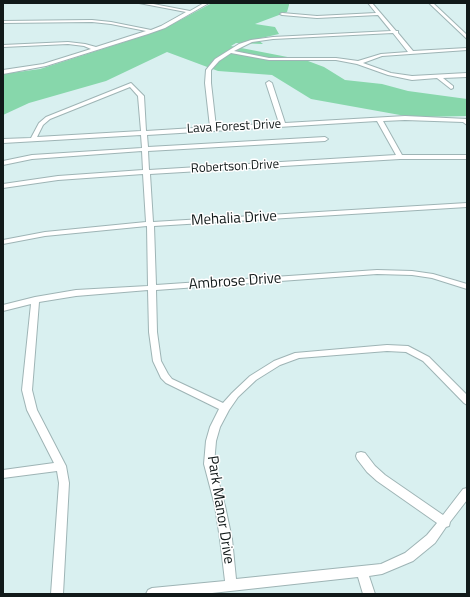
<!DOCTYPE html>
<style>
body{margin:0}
#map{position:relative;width:470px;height:597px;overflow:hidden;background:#d9f0f0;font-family:"Titillium Web",sans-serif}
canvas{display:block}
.frame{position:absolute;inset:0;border:4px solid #111919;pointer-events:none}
</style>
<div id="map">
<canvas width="470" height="597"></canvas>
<div class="frame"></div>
</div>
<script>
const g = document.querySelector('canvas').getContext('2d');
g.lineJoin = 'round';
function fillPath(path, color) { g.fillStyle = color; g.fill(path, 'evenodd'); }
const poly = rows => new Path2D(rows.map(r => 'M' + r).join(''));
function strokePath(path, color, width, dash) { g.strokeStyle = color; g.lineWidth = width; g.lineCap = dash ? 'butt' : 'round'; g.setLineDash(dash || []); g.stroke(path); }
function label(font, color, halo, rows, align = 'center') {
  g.font = font + ' "Titillium Web",sans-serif'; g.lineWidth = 3; g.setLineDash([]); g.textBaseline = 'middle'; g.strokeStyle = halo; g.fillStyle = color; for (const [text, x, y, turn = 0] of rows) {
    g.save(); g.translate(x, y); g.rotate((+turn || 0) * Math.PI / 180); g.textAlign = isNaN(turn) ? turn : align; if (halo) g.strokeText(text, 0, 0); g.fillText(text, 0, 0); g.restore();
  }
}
fillPath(poly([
 [212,3,289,3,289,5,287,12,255,24,275,27,279,34,257,39,263,44,236,43,231,46,308,61,324,67,345,80,382,84,408,91,467,99,467,116,421,117,400,115,311,99,272,75,218,71,167,52,106,81,29,103,3,115,3,74,40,69,146,35,169,26]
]), '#87d7ab');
const minor = poly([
 [139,3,148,3,190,11,204,3,209,3,165,28,148,34,46,66,3,74,3,70,43,64,91,49,84,46,68,44,3,47,3,45,68,42,85,44,96,47,146,31,111,24,92,22,3,23,3,21,92,20,111,22,151,30,161,26,186,12,139,3],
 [368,3,372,3,396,31,398,31,398,33,413,51,467,48,467,50,382,56,363,63,391,73,412,76,467,73,467,77,443,78,453,86,453,88,451,89,437,78,412,80,388,75,357,64,336,60,269,60,231,53,219,61,211,70,211,83,216,127,279,123,266,83,269,81,272,83,285,123,405,116,467,119,467,125,463,122,405,120,383,121,402,155,467,155,467,159,400,159,150,174,153,222,467,203,467,207,154,226,156,285,377,270,412,271,433,274,467,284,467,289,432,278,412,275,377,274,156,290,157,332,161,361,168,374,172,379,223,403,232,393,250,376,274,361,295,353,387,345,408,346,429,357,467,395,467,405,464,403,423,361,406,352,387,351,299,358,280,365,256,380,238,397,229,410,220,427,216,441,214,464,225,506,232,539,236,579,381,564,405,553,427,535,437,523,377,481,367,472,357,459,356,456,357,453,361,452,365,453,375,466,385,475,443,515,463,489,467,488,467,500,450,522,449,526,446,527,435,543,413,561,382,574,369,576,375,594,363,594,358,577,203,594,146,594,148,590,152,588,225,581,220,539,215,506,204,464,206,441,210,427,219,409,166,383,161,378,153,361,149,332,148,290,76,296,39,302,32,390,37,410,66,466,69,483,63,594,51,594,59,483,57,471,3,478,3,470,54,463,27,410,22,390,31,304,3,311,3,305,35,297,76,290,148,286,147,226,45,236,3,244,3,240,45,232,146,222,143,174,58,180,3,188,3,184,58,176,143,170,142,151,32,159,3,165,3,161,32,155,142,148,141,135,3,143,3,139,31,138,39,123,46,117,131,83,144,96,146,131,210,127,205,83,206,70,215,59,239,44,251,40,273,37,391,31,378,15,317,18,282,15,280,14,282,13,317,16,376,13,368,3],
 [393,33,408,52,381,54,358,61,336,58,269,58,234,51,252,42,273,39,393,33],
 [130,87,138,96,141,131,37,137,43,125,50,119,130,87],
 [377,121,396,155,149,170,148,151,325,141,328,139,325,137,148,147,147,135,377,121],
 [429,3,433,3,467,35,467,39,429,3]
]);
strokePath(minor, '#9eb4b5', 2);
fillPath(minor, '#fff');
label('13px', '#111919', '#fff', [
 ["Lava Forest Drive",234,127,-3],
 ["Robertson Drive",235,167,-3]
]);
label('15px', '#111919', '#fff', [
 ["Mehalia Drive",234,219,-3],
 ["Ambrose Drive",235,282,-4],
 ["Park Manor Drive",220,510,81]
]);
</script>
